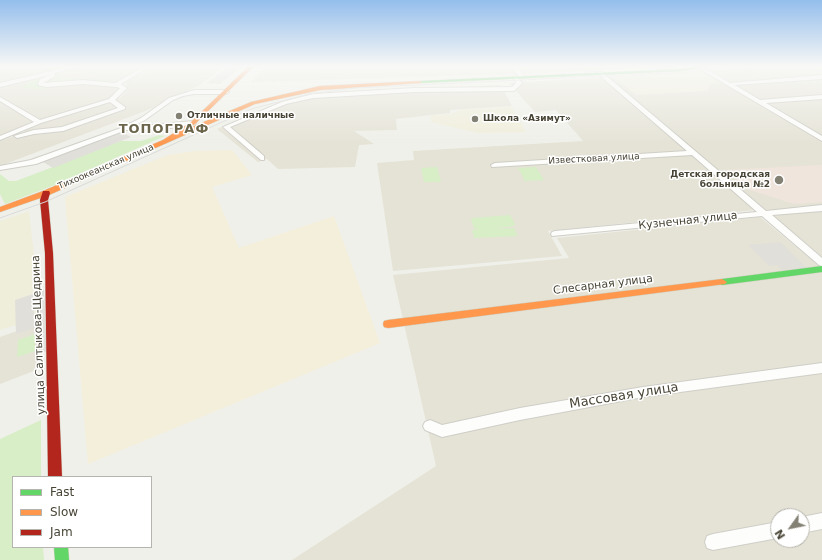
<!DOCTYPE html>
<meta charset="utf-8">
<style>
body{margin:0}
#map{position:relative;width:822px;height:560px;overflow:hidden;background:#f0f0ea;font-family:"DejaVu Sans",sans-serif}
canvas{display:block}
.legend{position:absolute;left:12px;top:476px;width:140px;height:72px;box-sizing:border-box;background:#fff;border:1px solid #b6b4ae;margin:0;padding:5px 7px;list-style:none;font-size:12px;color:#484435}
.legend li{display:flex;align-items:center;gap:8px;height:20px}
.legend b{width:20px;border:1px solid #b6b4ae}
.north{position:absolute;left:770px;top:508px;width:40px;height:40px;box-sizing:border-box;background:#fff;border:1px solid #b6b4ae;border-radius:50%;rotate:237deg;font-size:11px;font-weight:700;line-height:16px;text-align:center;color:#484435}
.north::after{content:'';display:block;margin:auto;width:14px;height:18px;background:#838074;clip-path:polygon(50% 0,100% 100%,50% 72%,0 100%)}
</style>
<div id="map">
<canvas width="822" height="560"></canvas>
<ul class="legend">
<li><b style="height:5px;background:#63d668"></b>Fast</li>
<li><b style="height:5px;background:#ff974d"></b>Slow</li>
<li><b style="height:5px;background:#b3261e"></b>Jam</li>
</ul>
<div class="north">N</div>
</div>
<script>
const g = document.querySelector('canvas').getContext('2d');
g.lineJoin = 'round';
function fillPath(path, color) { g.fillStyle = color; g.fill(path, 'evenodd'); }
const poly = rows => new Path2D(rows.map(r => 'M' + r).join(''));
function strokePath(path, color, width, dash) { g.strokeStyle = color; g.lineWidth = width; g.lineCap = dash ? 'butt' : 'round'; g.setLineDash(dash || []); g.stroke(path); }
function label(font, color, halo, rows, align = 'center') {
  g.font = font + ' "DejaVu Sans",sans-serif'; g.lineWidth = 3; g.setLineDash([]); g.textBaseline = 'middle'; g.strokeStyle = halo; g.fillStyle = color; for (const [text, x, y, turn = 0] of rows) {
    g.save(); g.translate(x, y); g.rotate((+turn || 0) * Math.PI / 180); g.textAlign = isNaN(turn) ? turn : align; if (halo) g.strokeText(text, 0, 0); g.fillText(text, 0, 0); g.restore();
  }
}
fillPath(poly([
 [0,66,140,66,141,69,117,83,122,88,111,99,0,137],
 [147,66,225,66,198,86,153,108,0,166,0,141,23,133,27,128,120,98,128,89,125,81,146,72],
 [266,66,511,66,517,74,251,82],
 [517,66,683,66,522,74],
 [778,66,822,66,822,137,712,71],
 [707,71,822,141,822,257,765,209,548,231,562,256,393,271,377,163,414,160,413,151,583,141,556,110,535,112,509,83],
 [501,85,512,106,450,110,450,113,396,119,397,130,354,131,374,144,359,145,355,167,278,169,267,159,258,162,217,129,271,106,312,94],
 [760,217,822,268,822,560,292,560,436,466,393,275,569,258,557,238],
 [778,516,802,516,802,540,778,540],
 [37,324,43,327,38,355,39,369,0,384,0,337]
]), '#e5e3d6');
fillPath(poly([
 [232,150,252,175,212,187,239,248,334,216,380,343,88,464,65,197,168,155,195,151]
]), '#f4efdb');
fillPath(poly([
 [702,73,720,83,710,84,707,91,636,95,614,77],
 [512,107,526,132,478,133,431,122,431,115,451,114,460,110],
 [29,211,41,317,0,330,0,221]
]), '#efeedb');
fillPath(poly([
 [822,165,822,202,794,204,747,189,725,170]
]), '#f0e5dd');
fillPath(poly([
 [63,72,58,78,112,80,89,83,43,83,56,74],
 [38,78,41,80,38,83,38,84,53,87,42,89,22,88,29,81],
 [159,135,165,136,52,186,5,204,0,194,0,174,9,181,16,181,121,141,141,141],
 [437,167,441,182,424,182,421,168],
 [536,167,544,180,525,181,518,168],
 [510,215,515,224,514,226,492,229,514,228,518,236,474,238,472,230,478,229,474,228,471,220,472,218],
 [35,334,35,351,17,357,18,340],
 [41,420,41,477,13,477,13,547,43,547,44,560,0,560,0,439]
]), '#d7eec7');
fillPath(poly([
 [229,66,243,66,220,84,207,83],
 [122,132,131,137,53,168,43,162],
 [780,242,807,268,782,270,777,265,769,266,748,245],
 [44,289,47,351,38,355,43,327,35,293],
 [33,294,35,328,16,334,15,300]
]), '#e0dfd9');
const street = poly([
 [72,66,82,66,55,73,54,77,43,83,83,80,115,83,140,69,137,66,143,66,146,69,121,84,127,88,115,100,125,107,125,109,63,131,34,134,17,138,14,136,34,130,62,127,118,108,110,102,41,123,0,140,0,136,34,122,0,101,0,97,40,120,109,99,120,88,117,87,83,84,47,87,38,85,40,79,50,75,0,87,0,83,72,66],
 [511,66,517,66,525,77,524,78,520,78,511,66],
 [736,66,758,66,710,71,730,83,822,75,822,79,735,85,760,100,822,95,822,99,766,103,822,136,822,141,698,68,701,66,706,69,736,66],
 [598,72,602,72,766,211,822,205,822,211,772,215,822,258,822,266,819,265,762,216,552,236,551,234,552,232,555,231,757,212,692,155,492,167,491,165,495,163,687,151,598,74,598,72],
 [516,75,522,83,514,91,414,92,313,98,286,104,230,127,264,156,264,160,261,160,223,127,282,102,313,94,414,88,512,87,516,83,513,77,516,75],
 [194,90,226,90,229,92,226,94,194,94,183,96,173,100,145,120,132,127,193,121,196,123,195,124,164,129,126,130,36,164,0,170,0,166,31,160,121,128,141,118,169,98,194,90],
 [822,363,822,373,643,397,520,420,442,437,425,430,423,426,425,422,430,420,442,425,520,408,643,387,822,363],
 [822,513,822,529,802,533,802,517,822,513],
 [778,522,778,538,713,550,707,548,705,542,707,536,713,534,778,522]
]);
const fast = poly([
 [700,66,712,66,682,71,420,83,418,82,420,81,682,69,700,66],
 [822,266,822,272,722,285,717,282,722,279,822,266],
 [54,547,68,547,69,560,55,560,54,547]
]);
const slow = poly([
 [249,66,254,66,195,124,187,129,251,102,320,86,420,81,422,82,420,83,320,90,255,104,49,195,0,212,0,207,43,191,163,140,191,122,249,66],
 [722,279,727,282,725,284,388,328,384,327,383,324,384,321,388,320,722,279]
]);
const jam = poly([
 [43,191,49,191,50,193,48,200,53,253,62,477,48,477,45,253,40,200,43,191]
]);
strokePath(street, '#cfcec7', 2);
strokePath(fast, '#d0d0c0', 1);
strokePath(slow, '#d0d0c0', 1);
strokePath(jam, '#d0d0c0', 1);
fillPath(street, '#fdfdfc');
fillPath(fast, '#63d668');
fillPath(slow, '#ff974d');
fillPath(jam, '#b3261e');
strokePath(poly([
 [0,218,45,202,251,109,309,94,355,88,688,72,728,66]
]), '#d9d9d8', 1);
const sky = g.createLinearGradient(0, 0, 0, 144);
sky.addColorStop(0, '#94beec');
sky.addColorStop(0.46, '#f8f8f6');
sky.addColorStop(1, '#f8f8f600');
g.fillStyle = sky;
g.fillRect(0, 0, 822, 144);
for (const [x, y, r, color] of [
 [179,116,4,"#838074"],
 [475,119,4,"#838074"],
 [779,180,5,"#838074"]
]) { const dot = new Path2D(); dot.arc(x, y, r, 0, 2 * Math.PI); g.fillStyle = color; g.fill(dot); strokePath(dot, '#fff', 1.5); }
label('bold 9px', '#484435', '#fff', [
 ["Отличные наличные",187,116],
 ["Школа «Азимут»",483,119],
 ["Детская городская",770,175,"right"],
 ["больница №2",770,185,"right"]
], 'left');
label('9px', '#484435', '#fff', [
 ["Известковая улица",594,159,-3],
 ["Тихоокеанская улица",106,167,-23]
]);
label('11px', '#484435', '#fff', [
 ["Кузнечная улица",688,221,-6],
 ["Слесарная улица",603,285,-7],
 ["улица Салтыкова-Щедрина",39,335,-92]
]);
g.letterSpacing = '1px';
label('bold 13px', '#6b654b', '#fff', [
 ["ТОПОГРАФ",164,130]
]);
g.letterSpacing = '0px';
label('13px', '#484435', '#fff', [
 ["Массовая улица",624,396,-9]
]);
</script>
